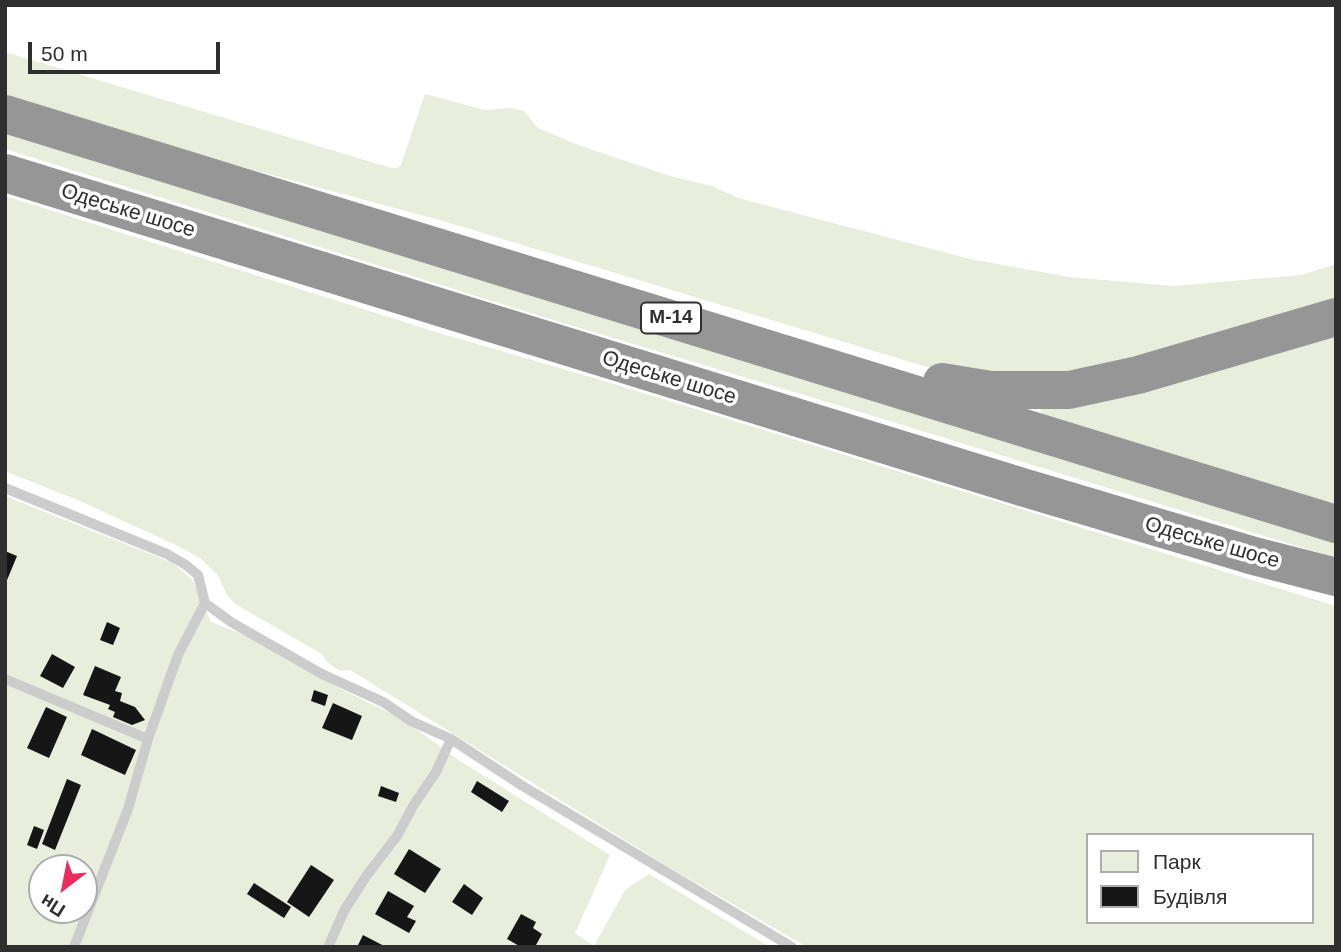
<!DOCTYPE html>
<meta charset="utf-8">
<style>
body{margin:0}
#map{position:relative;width:1341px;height:952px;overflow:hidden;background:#fff;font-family:Helvetica,sans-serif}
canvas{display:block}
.frame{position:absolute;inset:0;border:7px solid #2f2f2f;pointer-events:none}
.legend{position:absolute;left:1086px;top:833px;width:228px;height:91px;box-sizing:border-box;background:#fff;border:2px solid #acacac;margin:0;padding:9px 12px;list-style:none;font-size:21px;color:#2f2f2f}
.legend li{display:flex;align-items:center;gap:14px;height:35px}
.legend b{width:35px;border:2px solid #acacac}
.north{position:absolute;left:28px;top:854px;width:70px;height:70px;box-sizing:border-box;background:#fff;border:2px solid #acacac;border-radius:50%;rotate:212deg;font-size:19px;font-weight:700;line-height:28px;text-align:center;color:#2f2f2f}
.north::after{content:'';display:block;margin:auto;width:24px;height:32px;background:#eb2c5b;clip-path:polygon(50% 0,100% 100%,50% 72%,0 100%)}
.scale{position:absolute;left:28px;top:42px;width:192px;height:32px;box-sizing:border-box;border:4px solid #2f2f2f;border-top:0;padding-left:9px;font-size:21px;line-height:24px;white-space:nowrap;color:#2f2f2f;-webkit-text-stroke:5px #fff;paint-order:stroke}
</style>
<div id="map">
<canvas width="1341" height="952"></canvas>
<div class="frame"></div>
<ul class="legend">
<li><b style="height:19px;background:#e8eddc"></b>Парк</li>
<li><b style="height:19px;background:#161616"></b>Будівля</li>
</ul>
<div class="north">Пн</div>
<div class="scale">50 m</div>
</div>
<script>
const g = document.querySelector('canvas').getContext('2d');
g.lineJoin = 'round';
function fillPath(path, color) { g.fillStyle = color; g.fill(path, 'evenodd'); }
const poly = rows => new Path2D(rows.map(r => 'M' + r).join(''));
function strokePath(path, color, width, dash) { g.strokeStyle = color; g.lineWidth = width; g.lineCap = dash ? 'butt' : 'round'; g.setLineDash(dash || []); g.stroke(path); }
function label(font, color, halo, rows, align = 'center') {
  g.font = font + ' Helvetica,sans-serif'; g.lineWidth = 7; g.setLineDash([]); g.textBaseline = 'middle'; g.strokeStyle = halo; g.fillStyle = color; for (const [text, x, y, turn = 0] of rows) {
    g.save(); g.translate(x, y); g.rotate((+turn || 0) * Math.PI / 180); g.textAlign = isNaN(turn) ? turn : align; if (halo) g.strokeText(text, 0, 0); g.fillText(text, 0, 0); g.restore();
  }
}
fillPath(poly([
 [5,52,391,168,398,168,401,165,425,94,485,110,512,108,524,111,538,128,575,144,670,176,712,186,738,198,970,259,1069,277,1174,286,1301,275,1336,264,1336,306,1066,378,937,370,443,221,213,159,5,98],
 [5,130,1336,538,1336,558,834,404,550,319,5,149],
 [5,196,436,332,604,381,1336,606,1336,947,807,947,667,866,350,670,340,671,327,662,322,654,235,604,227,595,218,575,200,558,180,547,80,501,5,471],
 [1087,835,1311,835,1311,922,1087,922],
 [1336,328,1336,508,1040,417,1042,400],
 [5,496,173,563,192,579,211,622,247,636,347,692,404,720,457,759,610,855,575,933,594,946,625,890,649,874,770,947,5,947],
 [42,868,84,868,84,910,42,910]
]), '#e8eddc');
fillPath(poly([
 [5,551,17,556,5,585],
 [107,622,120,628,113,645,100,640],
 [52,654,75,667,63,688,40,676],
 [95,666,121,677,115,691,122,693,120,701,135,707,145,720,132,725,113,717,115,712,108,709,110,705,83,695],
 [314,690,328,695,325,706,311,701],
 [333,703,362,716,352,740,322,728],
 [46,707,67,717,49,758,27,748],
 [92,729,136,750,125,775,81,755],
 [67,779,81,785,55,850,42,844],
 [477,781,509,801,502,812,471,792],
 [381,786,399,793,396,802,378,796],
 [34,826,44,830,37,849,27,845],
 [409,849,441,869,425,893,394,874],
 [311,865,334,880,309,917,287,902],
 [254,883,291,907,284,918,247,894],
 [464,884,483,898,472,915,452,902],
 [388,891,414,906,407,917,416,921,409,933,375,914],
 [521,914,536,922,533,928,542,934,535,947,521,947,507,939],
 [363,935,386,947,357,947]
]), '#161616');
strokePath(poly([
 [5,488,167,554,186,565,198,575,205,603,231,622,322,674,383,702,411,721,451,739,521,785,792,947],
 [5,679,148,739],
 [74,947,128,809,148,739,178,655,205,603],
 [328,947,345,909,367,875,397,836,413,806,436,772,451,739]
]), '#ccc', 10);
strokePath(poly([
 [5,114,1336,524],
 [5,173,1022,487,1254,556,1336,577],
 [942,382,991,390,1069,390,1138,375,1336,317]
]), '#969696', 38);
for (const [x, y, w] of [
 [671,318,60]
]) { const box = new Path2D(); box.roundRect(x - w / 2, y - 15.5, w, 31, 5); g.fillStyle = '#fff'; g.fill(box); strokePath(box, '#2f2f2f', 2); }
label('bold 19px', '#2f2f2f', null, [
 ["М-14",671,318]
]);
label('21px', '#2f2f2f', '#fff', [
 ["Одеське шосе",128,211,17],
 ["Одеське шосе",669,378,17],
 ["Одеське шосе",1212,543,16]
]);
</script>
